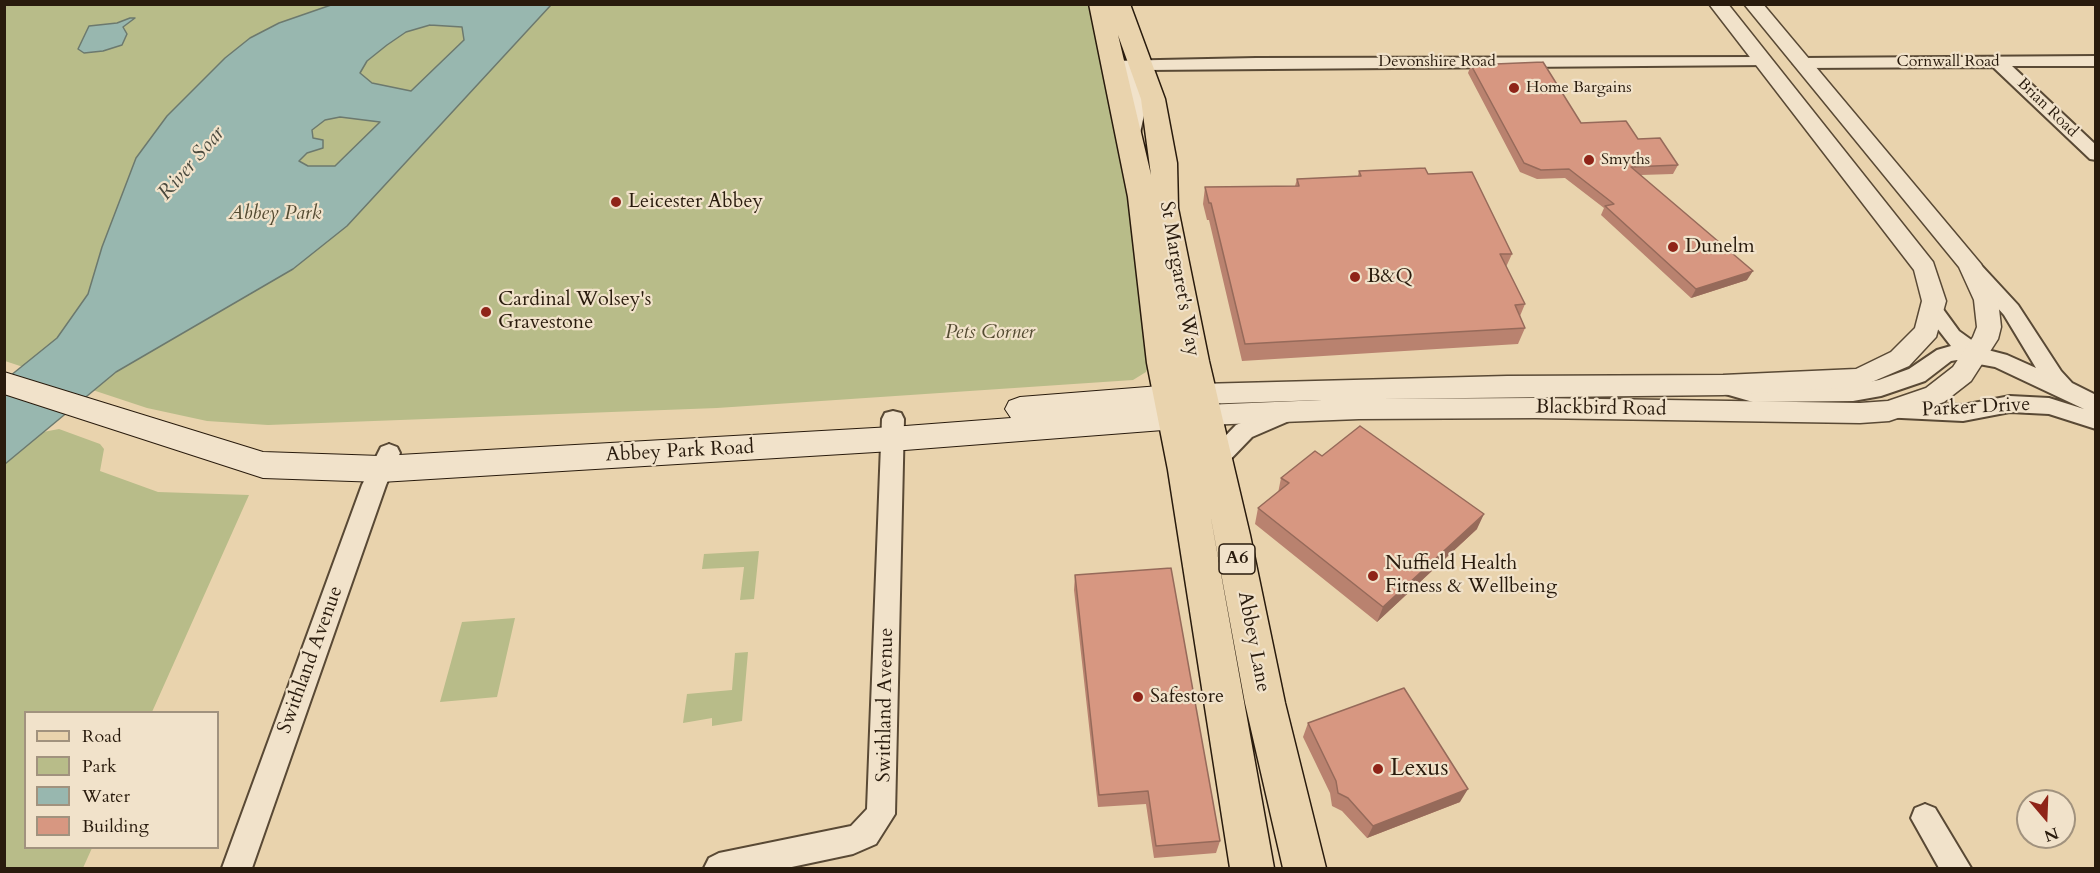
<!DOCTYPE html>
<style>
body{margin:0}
#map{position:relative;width:2100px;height:873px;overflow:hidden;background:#e9d3ad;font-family:Cardo,serif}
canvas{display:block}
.frame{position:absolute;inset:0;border:6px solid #291b0d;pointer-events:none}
.legend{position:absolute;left:24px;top:711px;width:195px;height:138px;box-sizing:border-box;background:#f1e2ca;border:2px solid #a1927e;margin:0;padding:8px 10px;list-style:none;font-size:18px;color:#291b0d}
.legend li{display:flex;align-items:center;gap:12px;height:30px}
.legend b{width:30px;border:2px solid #a1927e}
.north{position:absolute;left:2016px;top:789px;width:60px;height:60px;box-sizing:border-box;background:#f1e2ca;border:2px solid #a1927e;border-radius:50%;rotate:161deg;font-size:16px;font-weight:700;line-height:24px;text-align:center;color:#291b0d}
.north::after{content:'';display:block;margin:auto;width:21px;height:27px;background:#8f2418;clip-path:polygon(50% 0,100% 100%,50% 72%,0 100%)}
</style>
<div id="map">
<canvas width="2100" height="873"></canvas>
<div class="frame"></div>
<ul class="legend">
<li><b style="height:8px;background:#e9d3ad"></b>Road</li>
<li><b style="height:16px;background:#b8bc89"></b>Park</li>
<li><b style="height:16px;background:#98b7af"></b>Water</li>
<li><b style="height:16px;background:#d79781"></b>Building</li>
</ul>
<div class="north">N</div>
</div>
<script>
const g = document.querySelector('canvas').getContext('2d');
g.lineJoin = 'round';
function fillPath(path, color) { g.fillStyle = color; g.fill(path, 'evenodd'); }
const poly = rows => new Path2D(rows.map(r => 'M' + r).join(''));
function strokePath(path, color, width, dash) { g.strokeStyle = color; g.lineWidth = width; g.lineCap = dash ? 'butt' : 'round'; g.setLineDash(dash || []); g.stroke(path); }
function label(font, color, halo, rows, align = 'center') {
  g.font = font + ' Cardo,serif'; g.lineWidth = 4.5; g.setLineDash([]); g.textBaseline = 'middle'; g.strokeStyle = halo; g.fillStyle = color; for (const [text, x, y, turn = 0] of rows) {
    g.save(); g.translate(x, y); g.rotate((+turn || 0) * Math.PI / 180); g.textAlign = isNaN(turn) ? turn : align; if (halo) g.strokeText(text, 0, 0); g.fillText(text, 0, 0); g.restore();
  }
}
fillPath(poly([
 [5,5,1096,5,1129,185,1151,360,1146,372,1133,380,717,408,268,425,207,421,147,408,5,361],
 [59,429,100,444,104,449,100,471,158,492,249,495,152,712,26,712,26,848,92,848,83,868,5,868,4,465,43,432],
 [759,551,754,599,740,600,744,567,702,569,704,554],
 [515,618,497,697,440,702,462,622],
 [748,652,742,721,712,726,712,718,683,723,687,694,732,690,735,653]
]), '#b8bc89');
const water = poly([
 [331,5,551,5,347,226,293,269,116,372,5,464,5,380,57,338,88,294,102,247,136,158,167,116,225,58,250,38,279,23,331,5],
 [430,25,462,27,464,40,411,91,372,83,360,73,367,61,387,45,406,32,430,25],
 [340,117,380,122,335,166,308,166,299,161,307,153,323,148,323,140,313,138,312,130,325,120,340,117],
 [130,18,135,18,123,27,127,34,122,45,103,51,84,53,78,49,89,26,117,23,130,18]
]);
fillPath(water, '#98b7af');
strokePath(water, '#6c796e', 1.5);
const minor = poly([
 [2096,56,2096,66,2012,66,2096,145,2096,160,2090,159,1993,67,1801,68,1793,63,1801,58,2096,56],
 [1762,57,1770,62,1768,65,1146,70,1140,73,1144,115,1140,133,1131,138,1122,133,1126,115,1124,71,1111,71,1103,66,1111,61,1256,58,1762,57],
 [1974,263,1981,265,2018,305,2061,371,2072,383,2096,395,2096,429,2049,414,2010,412,1963,421,1881,417,1878,411,1881,405,1889,403,1963,405,2010,396,2049,398,2084,409,1995,367,1957,360,1951,361,1925,381,1881,396,1853,401,1753,402,1715,391,1712,385,1715,379,1723,377,1753,386,1853,385,1879,380,1909,369,1937,350,1951,346,1923,310,1926,305,1933,303,1940,305,1959,331,1984,349,2007,355,2036,368,2004,315,1964,270,1967,265,1974,263],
 [1288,404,1296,406,1299,412,1296,418,1252,437,1224,466,1216,469,1208,466,1205,460,1208,454,1236,425,1288,404],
 [893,411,901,413,904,419,895,814,876,844,853,854,787,868,704,868,709,858,719,853,851,826,867,809,882,419,885,413,893,411],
 [389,444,397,447,400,453,386,485,252,868,222,868,362,485,381,447,389,444],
 [1925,804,1935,808,1971,868,1939,868,1911,818,1915,808,1925,804]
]);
const tertiary = poly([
 [1709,4,1728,4,1933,262,1946,301,1936,337,1909,366,1860,387,1723,395,1380,399,1535,398,1860,403,1888,401,1926,388,1953,367,1973,337,1977,327,1974,300,1959,267,1744,4,1763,4,1981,264,1998,300,2001,327,1998,339,1971,381,1944,402,1889,421,1860,423,1535,418,1359,419,1205,425,1196,422,1192,415,1196,408,1205,405,1322,400,1200,404,1191,401,1187,394,1191,387,1200,384,1507,376,1723,375,1856,369,1891,352,1915,328,1922,301,1914,270,1709,4]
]);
const secondary = poly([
 [4,372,263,452,381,456,892,427,1011,418,1005,409,1009,401,1020,397,1198,383,1209,386,1213,394,1209,402,1203,404,1213,407,1218,415,1213,423,1202,427,892,451,381,482,263,478,4,394,4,372]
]);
const primary = poly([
 [1089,4,1130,4,1165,99,1177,163,1178,208,1209,361,1250,535,1285,703,1326,868,1283,868,1245,703,1210,513,1274,868,1230,868,1168,470,1147,363,1128,197,1089,4],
 [1118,35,1141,99,1151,175,1118,35]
]);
strokePath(minor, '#594935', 4);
strokePath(tertiary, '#594935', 3);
strokePath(secondary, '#291b0d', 2);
strokePath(primary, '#291b0d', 3);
fillPath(minor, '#f1e2ca');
fillPath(tertiary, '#f1e2ca');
fillPath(secondary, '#f1e2ca');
fillPath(primary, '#e9d3ad');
fillPath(poly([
 [1471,65,1581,123,1638,139,1678,165,1673,174,1641,175,1747,280,1691,298,1601,215,1604,208,1565,178,1537,179,1520,172,1468,73],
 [1359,171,1428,174,1512,254,1506,267,1525,304,1520,316,1525,328,1518,344,1242,361,1209,220,1207,220,1203,204,1205,187,1295,186,1297,179,1358,176],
 [1322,456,1477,529,1377,622,1255,524,1258,508,1278,493,1281,478],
 [1075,575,1220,841,1216,853,1154,858,1146,804,1098,807,1074,590],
 [1308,723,1460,802,1367,838,1342,811,1332,806,1330,793,1303,737]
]), '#b9826f');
fillPath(poly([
 [1753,271,1747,280,1691,298,1696,289],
 [1484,514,1477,529,1377,622,1383,607],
 [1468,789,1460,802,1367,838,1373,826]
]), '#966a5a');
const building = poly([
 [1543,62,1581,123,1626,121,1638,139,1660,138,1678,165,1631,167,1753,271,1696,289,1605,206,1614,204,1569,169,1541,170,1524,163,1471,65,1543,62],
 [1425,168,1428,174,1472,172,1512,254,1500,254,1525,304,1515,305,1525,328,1245,344,1211,203,1209,203,1205,187,1299,186,1297,179,1361,176,1359,171,1425,168],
 [1360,426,1484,514,1383,607,1258,508,1289,483,1281,478,1315,451,1322,456,1360,426],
 [1171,568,1220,841,1156,846,1148,791,1099,795,1075,575,1171,568],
 [1404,688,1468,789,1373,826,1348,798,1338,793,1336,781,1308,723,1404,688]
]);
fillPath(building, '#d79781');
strokePath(building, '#966a5a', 1.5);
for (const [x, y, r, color] of [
 [1514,88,6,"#8f2418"],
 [1589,160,6,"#8f2418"],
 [616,202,6,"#8f2418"],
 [1673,247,6,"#8f2418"],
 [1355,277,6,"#8f2418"],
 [486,312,6,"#8f2418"],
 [1373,576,6,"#8f2418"],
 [1138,697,6,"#8f2418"],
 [1378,769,6,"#8f2418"]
]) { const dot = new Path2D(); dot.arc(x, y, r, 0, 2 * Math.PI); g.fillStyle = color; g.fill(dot); strokePath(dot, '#f1e2ca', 2); }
label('16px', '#291b0d', '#f1e2ca', [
 ["Devonshire Road",1437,62],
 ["Cornwall Road",1948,62],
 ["Brian Road",2047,108,44]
]);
label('16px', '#291b0d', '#f1e2ca', [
 ["Home Bargains",1526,88],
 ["Smyths",1601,160]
], 'left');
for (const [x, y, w] of [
 [1237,559,36]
]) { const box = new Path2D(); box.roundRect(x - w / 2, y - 15, w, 30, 4.5); g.fillStyle = '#f1e2ca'; g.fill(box); strokePath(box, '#291b0d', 1.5); }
label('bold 18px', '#291b0d', null, [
 ["A6",1237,559]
]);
label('20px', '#291b0d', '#f1e2ca', [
 ["Leicester Abbey",628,202],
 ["Dunelm",1685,247],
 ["B&Q",1367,277],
 ["Cardinal Wolsey's",498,300],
 ["Gravestone",498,323],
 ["Nuffield Health",1385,564],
 ["Fitness & Wellbeing",1385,587],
 ["Safestore",1150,697]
], 'left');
label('italic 20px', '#544b32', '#f1e2ca', [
 ["Abbey Park",275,214],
 ["Pets Corner",990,333]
]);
label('20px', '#291b0d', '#f1e2ca', [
 ["St Margaret's Way",1179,279,80],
 ["Parker Drive",1976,408,-3],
 ["Blackbird Road",1601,409,1],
 ["Abbey Park Road",680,452,-3],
 ["Abbey Lane",1253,642,79],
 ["Swithland Avenue",311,660,-70],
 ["Swithland Avenue",886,705,-89]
]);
label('italic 21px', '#4a4a3e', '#f1e2ca', [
 ["River Soar",192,164,-49]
]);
label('24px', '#291b0d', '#f1e2ca', [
 ["Lexus",1390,769]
], 'left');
</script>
